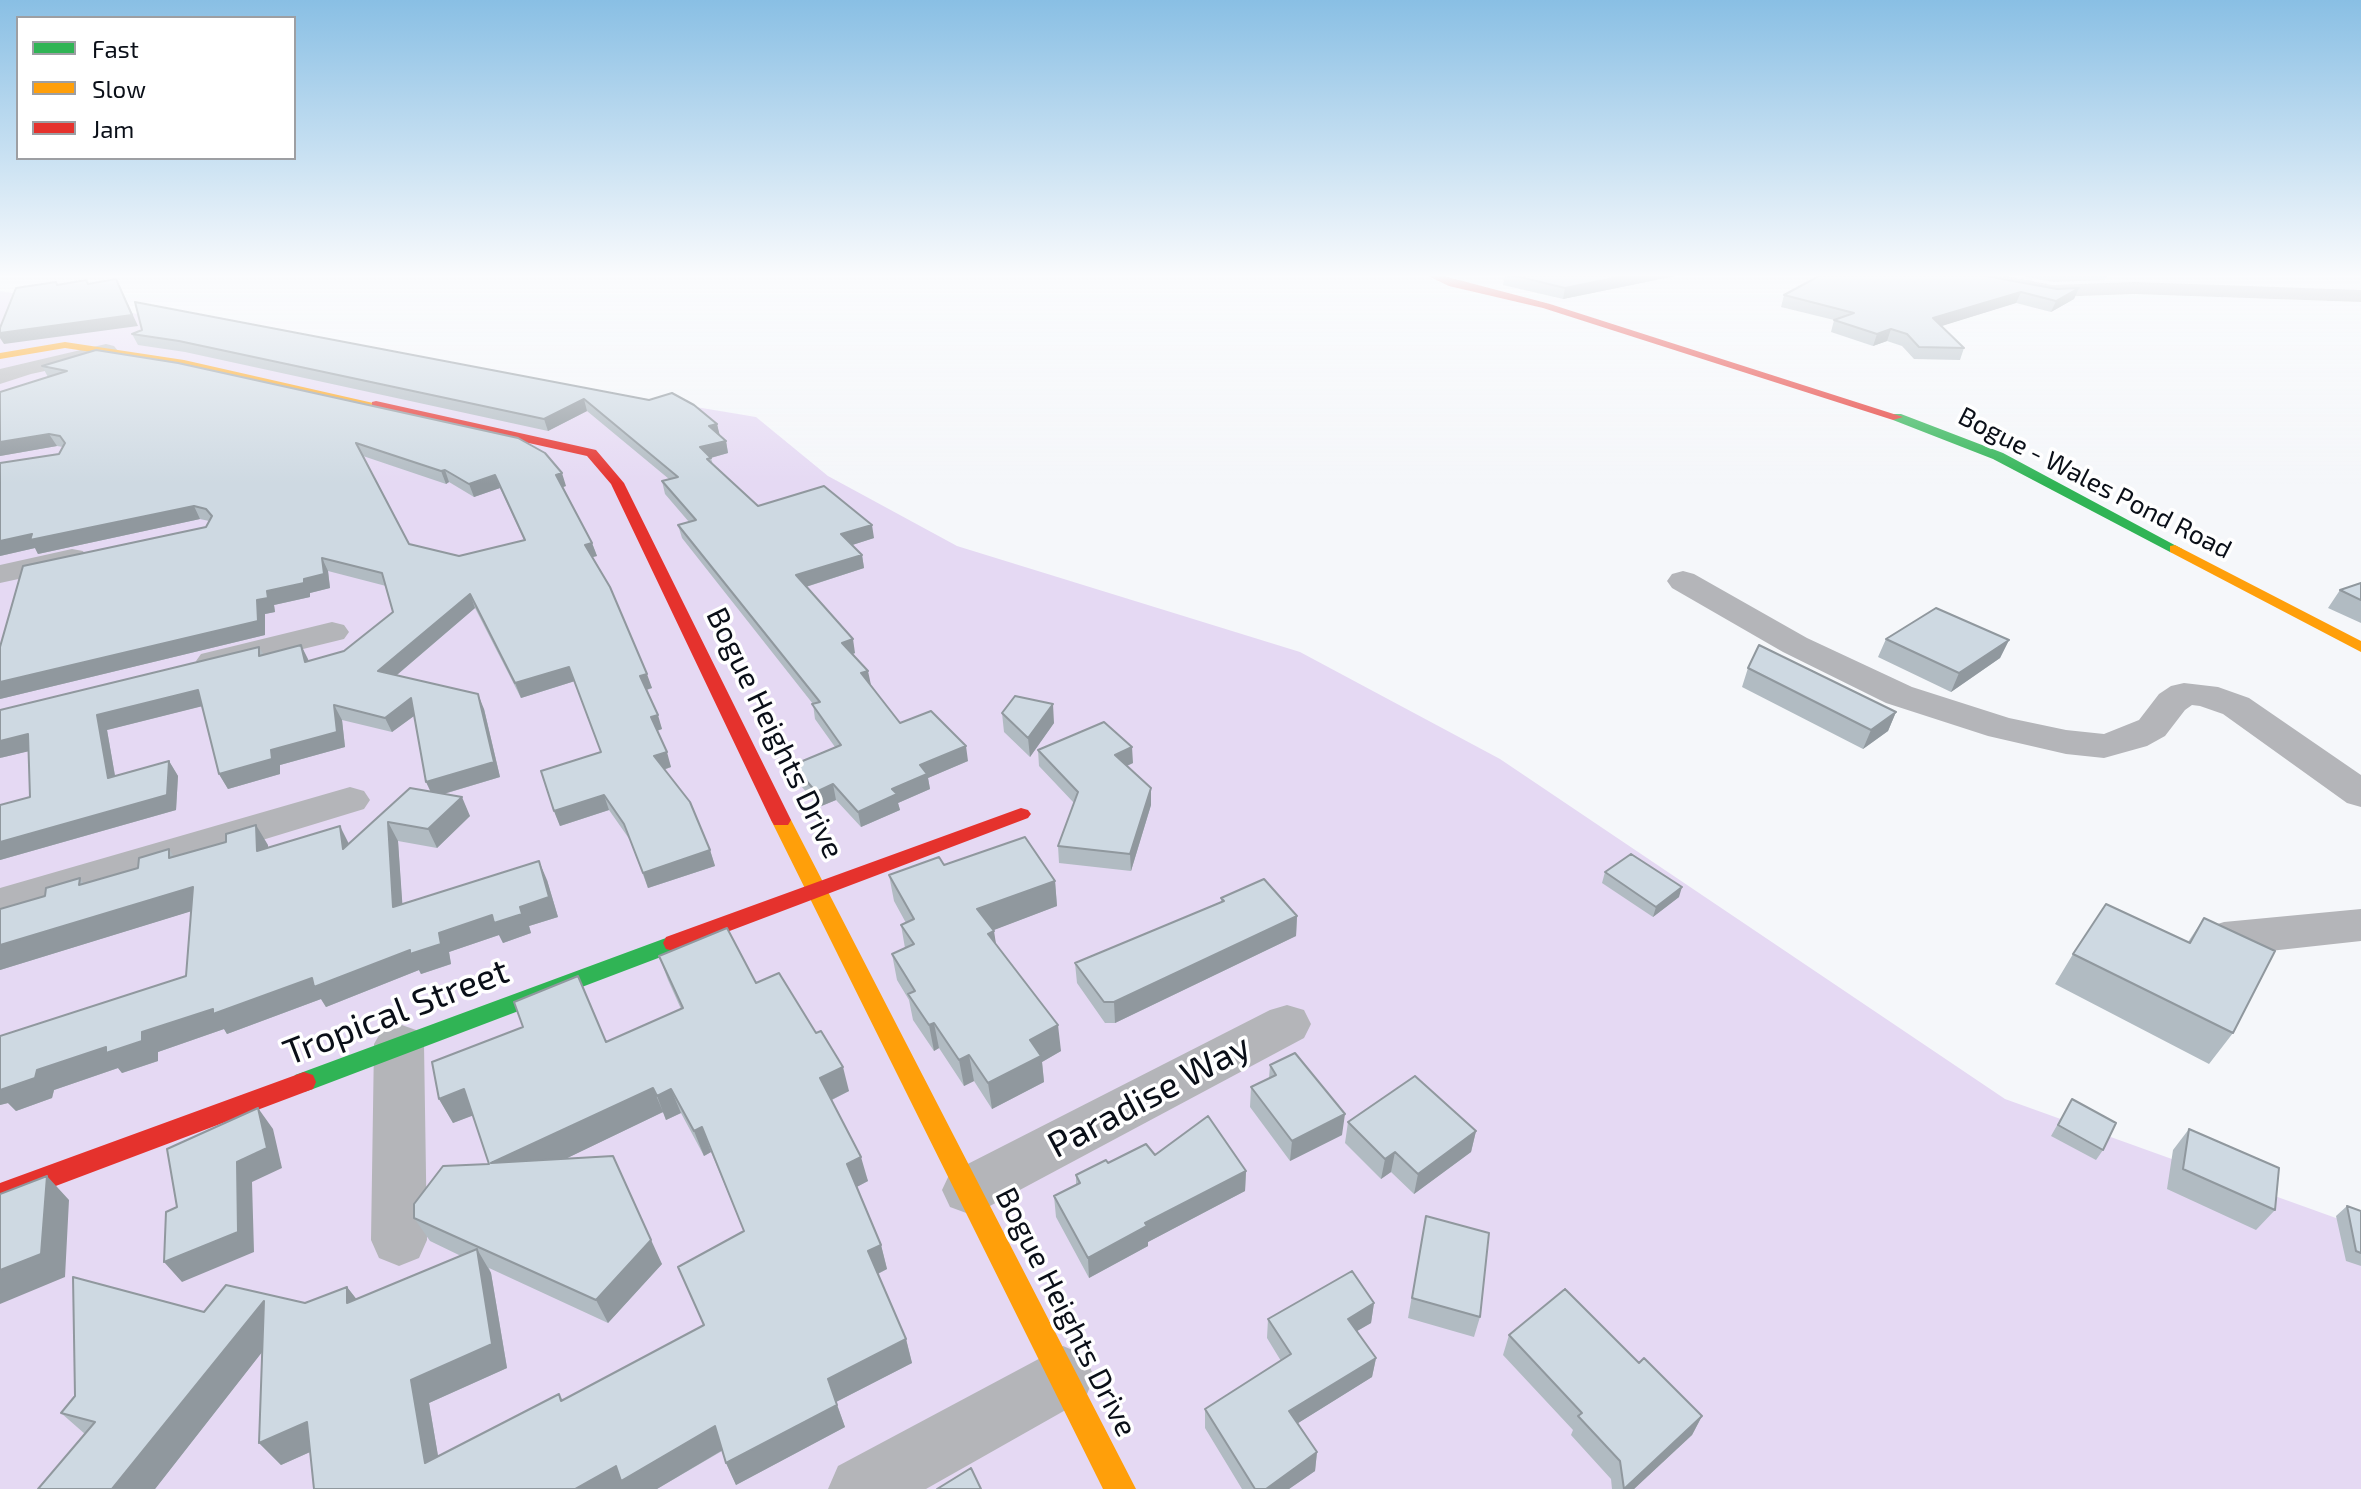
<!DOCTYPE html>
<style>
body{margin:0}
#map{position:relative;width:2361px;height:1489px;overflow:hidden;background:#f5f7fa;font-family:"Exo 2",sans-serif}
canvas{display:block}
.legend{position:absolute;left:16px;top:16px;width:280px;height:144px;box-sizing:border-box;background:#fff;border:2px solid #9d9fa3;margin:0;padding:10px 14px;list-style:none;font-size:24px;color:#0a0f18}
.legend li{display:flex;align-items:center;gap:16px;height:40px}
.legend b{width:40px;border:2px solid #9d9fa3}
</style>
<div id="map">
<canvas width="2361" height="1489"></canvas>
<ul class="legend">
<li><b style="height:10px;background:#30b455"></b>Fast</li>
<li><b style="height:10px;background:#ff9f0a"></b>Slow</li>
<li><b style="height:10px;background:#e5322d"></b>Jam</li>
</ul>
</div>
<script>
const g = document.querySelector('canvas').getContext('2d');
g.lineJoin = 'round';
function fillPath(path, color) { g.fillStyle = color; g.fill(path, 'evenodd'); }
const poly = rows => new Path2D(rows.map(r => 'M' + r).join(''));
function strokePath(path, color, width, dash) { g.strokeStyle = color; g.lineWidth = width; g.lineCap = dash ? 'butt' : 'round'; g.setLineDash(dash || []); g.stroke(path); }
function label(font, color, halo, rows, align = 'center') {
  g.font = font + ' "Exo 2",sans-serif'; g.lineWidth = 7; g.setLineDash([]); g.textBaseline = 'middle'; g.strokeStyle = halo; g.fillStyle = color; for (const [text, x, y, turn = 0] of rows) {
    g.save(); g.translate(x, y); g.rotate((+turn || 0) * Math.PI / 180); g.textAlign = isNaN(turn) ? turn : align; if (halo) g.strokeText(text, 0, 0); g.fillText(text, 0, 0); g.restore();
  }
}
fillPath(poly([
 [0,291,756,417,828,476,957,546,1300,652,1500,759,2005,1099,2361,1227,2361,1489,0,1489]
]), '#e5d9f3');
fillPath(poly([
 [1952,275,2000,275,2053,285,2134,282,2361,290,2361,302,2134,294,2053,297,1962,281,1952,275],
 [106,344,114,346,118,351,114,356,31,374,0,384,0,369,106,344],
 [72,549,83,551,87,558,83,565,0,583,0,565,72,549],
 [1683,571,1694,574,1807,638,1912,687,2009,718,2066,730,2104,734,2139,720,2159,694,2171,686,2184,683,2218,687,2249,698,2361,775,2361,807,2347,803,2223,714,2200,706,2192,705,2185,710,2165,736,2147,746,2104,758,2066,754,1988,736,1886,703,1783,652,1672,588,1667,581,1672,574,1683,571],
 [332,622,344,625,349,632,344,639,213,671,201,668,196,661,201,654,332,622],
 [350,787,364,791,370,800,364,809,0,920,0,888,350,787],
 [2361,909,2361,941,2224,956,2208,951,2201,939,2208,927,2224,922,2361,909],
 [1287,1005,1304,1010,1311,1024,1304,1038,988,1207,969,1214,950,1207,942,1190,950,1173,1270,1010,1287,1005],
 [399,1024,416,1030,424,1044,427,1240,419,1258,399,1266,379,1258,371,1240,374,1044,382,1030,399,1024],
 [1063,1346,1085,1355,1094,1377,1085,1399,926,1489,828,1489,838,1466,1063,1346]
]), '#b4b5b9');
fillPath(poly([
 [1893,414,1901,414,2003,453,2182,549,2175,553,2170,552,1993,459,1893,420,1893,414],
 [674,935,682,937,685,943,682,949,313,1089,304,1092,295,1089,292,1082,295,1075,674,935]
]), '#30b455');
fillPath(poly([
 [65,342,184,360,382,405,376,409,184,366,65,348,0,359,0,353,65,342],
 [2175,545,2361,641,2361,652,2170,552,2170,546,2175,545],
 [781,814,791,820,1136,1489,1103,1489,771,820,781,814]
]), '#ff9f0a');
fillPath(poly([
 [1426,275,1440,275,1550,304,1903,417,1893,420,1543,308,1449,286,1426,275],
 [376,401,596,450,624,483,791,820,788,825,774,825,771,820,611,484,587,456,372,408,372,402,376,401],
 [1021,808,1028,810,1031,814,1028,818,682,949,674,951,666,949,663,943,666,937,1021,808],
 [304,1072,313,1075,316,1082,313,1089,0,1207,0,1183,304,1072]
]), '#e5322d');
fillPath(poly([
 [1505,275,1680,275,1563,299,1503,285],
 [2018,275,2107,275,2105,280,2053,282],
 [2079,288,2074,299,2051,312,2016,303,1941,326,1964,348,1960,360,1914,359,1902,346,1887,341,1873,346,1831,332,1834,320,1781,307,1784,295],
 [135,302,717,424,719,435,726,441,728,453,711,458,713,465,758,506,874,538,852,545,862,555,864,568,806,587,855,653,853,654,871,685,900,723,968,761,928,778,930,789,898,803,900,810,861,827,836,800,819,807,796,780,793,765,835,747,815,719,813,704,682,538,678,525,689,522,665,494,662,481,669,479,587,411,548,431,185,352,138,345,132,334,142,330],
 [96,350,566,486,563,487,592,543,597,556,592,557,652,688,647,690,662,729,657,731,671,767,664,770,710,850,715,866,648,888,630,840,609,810,560,826,554,811,601,752,575,681,521,698,475,608,397,675,484,709,500,777,444,794,470,816,437,848,398,841,402,904,547,880,558,917,529,926,531,933,503,943,499,935,449,952,451,964,421,974,419,970,326,1007,321,999,227,1034,224,1029,158,1052,158,1061,122,1073,118,1068,54,1090,52,1098,16,1111,8,1103,0,1105,0,1036,186,976,191,911,0,970,0,909,45,896,80,878,84,884,138,868,169,849,174,857,268,845,268,848,349,843,431,791,414,716,392,732,342,720,345,747,280,765,280,774,228,789,219,774,202,706,107,730,115,776,169,761,178,776,176,810,0,860,0,805,30,797,29,751,0,758,259,647,264,655,309,661,344,651,393,612,386,586,328,571,330,588,310,593,310,597,274,605,275,612,265,614,265,635,0,699,0,647,206,527,209,521,200,519,38,554,35,548,0,556,0,463,59,454,63,447,57,446,0,456,48,377,42,366],
 [363,456,446,484,449,482,474,497,500,488,524,540,459,556,409,544],
 [2361,583,2361,623,2328,608,2340,590],
 [1886,639,2009,640,2000,658,1951,692,1878,657],
 [1748,668,1896,712,1888,731,1863,749,1742,687],
 [1002,713,1054,723,1030,757,1004,732],
 [1038,750,1133,763,1127,766,1151,788,1151,805,1131,871,1059,863,1058,846,1074,803,1039,766],
 [944,865,1055,881,1057,906,993,930,996,945,1061,1051,1042,1062,1044,1082,992,1109,974,1081,964,1086,939,1048,934,1051,913,1020,909,1000,897,980,892,954,905,948,901,925,906,923,894,901,889,875],
 [1605,872,1679,897,1653,917,1602,883],
 [1221,898,1297,916,1296,936,1115,1023,1105,1023,1077,983,1075,963,1221,902],
 [2204,918,2233,1033,2209,1064,2055,984,2073,954,2188,942],
 [659,956,756,983,849,1091,832,1100,868,1181,856,1187,881,1245,887,1269,878,1274,906,1339,912,1363,836,1402,845,1427,736,1485,726,1463,722,1451,657,1489,310,1452,281,1465,259,1443,262,1352,155,1489,85,1434,61,1413,204,1312,305,1303,347,1287,356,1299,461,1256,430,1241,414,1218,489,1164,473,1115,453,1123,439,1099,606,1042,681,1009,668,980],
 [663,1112,666,1120,681,1113,704,1156,711,1152,744,1231,704,1325,563,1400,559,1394,438,1456,429,1403,507,1368,491,1273,489,1268,608,1323,662,1264,565,1159],
 [1270,1065,1342,1135,1290,1161,1250,1107,1251,1087,1269,1078],
 [2072,1099,2103,1150,2096,1160,2051,1136],
 [1348,1122,1476,1131,1471,1152,1414,1194,1391,1172,1381,1179,1345,1143],
 [2189,1129,2275,1210,2256,1230,2167,1189,2173,1150],
 [1155,1155,1246,1171,1245,1191,1148,1242,1148,1246,1089,1278,1056,1217,1054,1196,1076,1185,1076,1175,1108,1163],
 [2347,1206,2361,1211,2361,1266,2346,1261,2336,1216],
 [1426,1216,1480,1317,1474,1337,1408,1318],
 [1374,1303,1371,1323,1357,1331,1376,1358,1372,1377,1298,1423,1317,1452,1315,1471,1289,1489,1242,1489,1205,1428,1205,1409,1281,1361,1267,1338,1268,1319],
 [1509,1335,1639,1363,1702,1416,1692,1435,1634,1489,1612,1489,1611,1479,1571,1435,1573,1430,1503,1355]
]), '#b1bbc2');
fillPath(poly([
 [1628,275,1680,275,1563,299,1565,288],
 [116,279,138,326,4,344,0,338,0,333],
 [2079,288,2074,299,2051,312,2056,301],
 [2021,292,2016,303,1929,330,1933,318],
 [1891,329,1887,341,1873,346,1877,334],
 [584,399,587,411,548,431,544,419],
 [717,424,720,436,709,426],
 [49,434,57,446,0,456,0,442],
 [726,441,728,453,703,460,700,447],
 [445,470,449,482,446,484,441,471],
 [562,473,566,486,560,488,556,475],
 [495,475,500,488,474,497,469,484],
 [194,506,200,519,38,554,35,548,0,556,0,541,32,534],
 [872,525,874,538,843,548,841,534],
 [592,543,597,556,589,558,585,545],
 [862,555,864,568,799,589,796,575],
 [322,558,328,571,330,588,310,593,310,597,274,605,275,612,265,614,265,635,0,699,0,682,257,600,267,591,304,579],
 [470,594,475,608,385,685,378,671],
 [853,639,855,653,845,657,842,643],
 [2009,640,2000,658,1951,692,1959,673],
 [301,645,308,659,312,676,305,662],
 [569,667,575,681,521,698,515,683],
 [868,671,871,685,861,673],
 [647,674,652,688,645,690,640,676],
 [198,690,207,705,107,730,118,793,108,778,97,715],
 [478,694,484,709,500,777,433,797,426,782],
 [411,698,418,713,392,732,385,718],
 [1053,704,1054,723,1030,757,1028,738],
 [334,705,342,720,345,747,280,765,280,774,228,789,219,774,271,750],
 [1896,712,1888,731,1863,749,1871,730],
 [658,715,662,729,656,731,651,717],
 [28,734,38,749,0,758,0,741],
 [966,746,968,761,928,778,930,789,898,803,900,810,861,827,858,812,892,789,920,765],
 [1132,747,1133,763,1115,771,1115,755],
 [667,752,671,767,659,771,654,756],
 [169,761,178,776,176,810,0,860,0,842],
 [833,784,836,800,819,807,816,792],
 [1151,788,1151,805,1131,871,1130,854],
 [604,795,609,810,560,826,554,811],
 [462,797,470,816,437,848,428,829],
 [388,822,398,841,404,927,393,907],
 [256,825,268,845,268,871,257,851],
 [340,826,350,846,343,849],
 [710,850,715,866,648,888,643,873],
 [539,861,547,880,558,917,529,926,531,933,503,943,499,935,449,952,451,964,421,974,419,970,326,1007,321,999,227,1034,224,1029,158,1052,158,1061,122,1073,118,1068,54,1090,52,1098,16,1111,8,1103,0,1105,0,1080,37,1070,142,1032,492,915,520,907],
 [1055,881,1057,906,981,935,977,909],
 [193,887,205,907,0,970,0,945],
 [1682,887,1679,897,1653,917,1656,907],
 [1297,916,1296,936,1115,1023,1114,1002],
 [994,931,998,957,988,934],
 [934,1023,939,1048,934,1051,929,1025],
 [1058,1025,1061,1051,1042,1062,1044,1082,992,1109,988,1083,1030,1040],
 [969,1055,974,1081,964,1086,959,1060],
 [843,1067,849,1091,827,1102,820,1078],
 [653,1088,663,1112,505,1188,491,1163],
 [464,1089,477,1114,453,1123,439,1099],
 [671,1089,681,1113,666,1120,657,1096],
 [258,1108,273,1129,282,1168,252,1182,254,1252,182,1282,164,1262,237,1162],
 [1345,1114,1342,1135,1290,1161,1292,1141],
 [702,1127,711,1152,704,1156,694,1131],
 [1476,1131,1471,1152,1414,1194,1418,1174],
 [1395,1152,1391,1172,1381,1179,1385,1159],
 [613,1156,662,1264,608,1323,596,1300],
 [861,1157,868,1181,853,1189,847,1164],
 [1246,1171,1245,1191,1148,1242,1148,1246,1089,1278,1088,1258,1145,1223],
 [47,1176,69,1200,65,1277,0,1304,0,1270],
 [881,1245,887,1269,875,1275,868,1251],
 [477,1249,491,1273,507,1368,429,1403,443,1485,425,1463,411,1380],
 [347,1287,365,1310,347,1303],
 [264,1301,284,1324,155,1489,112,1489],
 [1374,1303,1371,1323,1345,1338,1348,1319],
 [906,1339,912,1363,836,1402,845,1427,736,1485,726,1463,828,1379],
 [1376,1358,1372,1377,1287,1430,1289,1411],
 [1702,1416,1692,1435,1634,1489,1624,1489],
 [307,1422,328,1444,281,1465,259,1443],
 [715,1426,726,1448,657,1489,575,1489,616,1466],
 [1317,1452,1315,1471,1289,1489,1266,1489]
]), '#90989e');
const building = poly([
 [1512,275,1628,275,1565,288,1512,275],
 [1821,275,1980,275,2057,289,2079,288,2056,301,2021,292,1933,318,1964,348,1919,347,1907,334,1891,329,1877,334,1834,320,1854,313,1784,295,1821,275],
 [116,279,132,315,0,333,0,328,16,288,56,282,57,285,86,280,88,284,116,279],
 [135,302,649,400,672,393,694,405,717,424,709,426,726,441,700,447,711,458,707,459,758,506,824,486,872,525,841,534,862,555,796,575,853,639,842,643,868,671,861,673,900,723,931,711,966,746,920,765,927,774,892,789,897,794,858,812,833,784,816,792,793,765,841,745,812,704,820,702,678,525,696,520,662,481,678,477,584,399,544,419,179,341,132,334,142,330,135,302],
 [96,350,178,363,518,438,545,453,562,473,556,475,592,543,585,545,610,587,647,674,640,676,658,715,651,717,667,752,654,756,690,802,710,850,643,873,624,824,604,795,554,811,541,771,601,752,569,667,515,683,470,594,378,671,478,694,494,762,426,782,411,698,385,718,334,705,337,732,271,750,272,759,219,774,198,690,97,715,108,778,169,761,167,795,0,842,0,805,30,797,28,734,0,741,0,710,259,647,259,656,301,645,305,662,344,651,393,612,382,573,322,558,324,574,304,579,304,583,267,591,268,598,257,600,258,621,0,682,0,647,23,566,206,527,212,516,206,509,194,506,30,540,32,534,0,541,0,463,59,454,65,443,60,436,49,434,0,442,0,392,67,371,42,366,96,350],
 [356,443,441,471,445,470,469,484,495,475,525,540,459,556,409,544,356,443],
 [2361,583,2361,600,2340,590,2361,583],
 [1936,608,2009,640,1959,673,1886,639,1936,608],
 [1759,645,1896,712,1871,730,1748,668,1759,645],
 [1015,696,1053,704,1028,738,1002,713,1015,696],
 [1104,722,1132,747,1115,755,1151,788,1130,854,1058,846,1078,792,1038,750,1104,722],
 [410,788,462,797,428,829,388,822,393,907,539,861,549,897,520,907,522,914,494,923,492,915,439,933,441,944,410,954,410,950,314,987,312,978,213,1014,213,1009,142,1032,142,1041,106,1053,106,1047,37,1070,35,1078,0,1090,0,1036,186,976,193,887,0,945,0,909,45,896,46,888,80,878,79,885,138,868,139,858,169,849,169,858,226,842,226,834,256,825,257,851,340,826,343,849,410,788],
 [1025,837,1055,881,977,909,994,931,988,934,1058,1025,1030,1040,1041,1056,988,1083,969,1055,959,1060,934,1023,929,1025,908,994,915,991,892,954,914,944,901,925,914,919,889,875,939,857,944,865,1025,837],
 [1631,854,1682,887,1656,907,1605,872,1631,854],
 [1264,879,1297,916,1114,1002,1104,1002,1075,963,1224,901,1221,898,1264,879],
 [2106,904,2190,943,2204,918,2275,951,2233,1033,2073,954,2106,904],
 [727,928,756,983,779,973,816,1033,821,1031,843,1067,820,1078,861,1157,847,1164,881,1245,868,1251,906,1339,828,1379,837,1405,726,1463,715,1426,621,1481,616,1466,575,1489,314,1489,307,1422,259,1443,264,1301,112,1489,38,1489,95,1422,61,1413,75,1396,73,1277,204,1312,226,1285,305,1303,347,1287,347,1303,477,1249,492,1344,411,1380,425,1463,559,1394,561,1401,704,1325,678,1267,744,1231,702,1127,694,1131,671,1089,657,1096,653,1088,491,1163,613,1156,651,1240,596,1300,414,1218,414,1204,443,1166,489,1164,464,1089,439,1099,432,1062,523,1027,514,1002,578,976,606,1042,683,1008,659,956,727,928],
 [1295,1053,1345,1114,1292,1141,1251,1087,1276,1075,1270,1065,1295,1053],
 [1415,1076,1476,1131,1418,1174,1395,1152,1385,1159,1348,1122,1415,1076],
 [2072,1099,2116,1123,2103,1150,2058,1125,2072,1099],
 [258,1108,267,1148,237,1162,238,1232,164,1262,166,1212,177,1207,167,1149,258,1108],
 [1208,1116,1246,1171,1145,1223,1147,1226,1088,1258,1054,1196,1080,1183,1076,1175,1106,1160,1108,1163,1146,1144,1155,1155,1208,1116],
 [2189,1129,2279,1168,2275,1210,2183,1169,2189,1129],
 [47,1176,41,1254,0,1270,0,1194,47,1176],
 [2347,1206,2361,1211,2361,1253,2356,1251,2347,1206],
 [1426,1216,1489,1233,1480,1317,1412,1298,1426,1216],
 [1352,1271,1374,1303,1348,1319,1376,1358,1289,1411,1317,1452,1266,1489,1255,1489,1205,1409,1291,1354,1268,1319,1352,1271],
 [1565,1289,1639,1363,1644,1358,1702,1416,1624,1489,1620,1461,1578,1416,1582,1413,1509,1335,1565,1289],
 [971,1468,981,1489,937,1489,971,1468]
]);
fillPath(building, '#ced9e2');
strokePath(building, '#90989e', 2);
const sky = g.createLinearGradient(0, 0, 0, 484);
sky.addColorStop(0, '#89bfe4');
sky.addColorStop(0.57, '#fafbfd');
sky.addColorStop(1, '#fafbfd00');
g.fillStyle = sky;
g.fillRect(0, 0, 2361, 484);
label('26px', '#0a0f18', '#fff', [
 ["Bogue - Wales Pond Road",2095,483,27]
]);
label('30px', '#0a0f18', '#fff', [
 ["Bogue Heights Drive",775,733,64],
 ["Bogue Heights Drive",1066,1312,63]
]);
label('36px', '#0a0f18', '#fff', [
 ["Tropical Street",396,1012,-21],
 ["Paradise Way",1149,1096,-28]
]);
</script>
